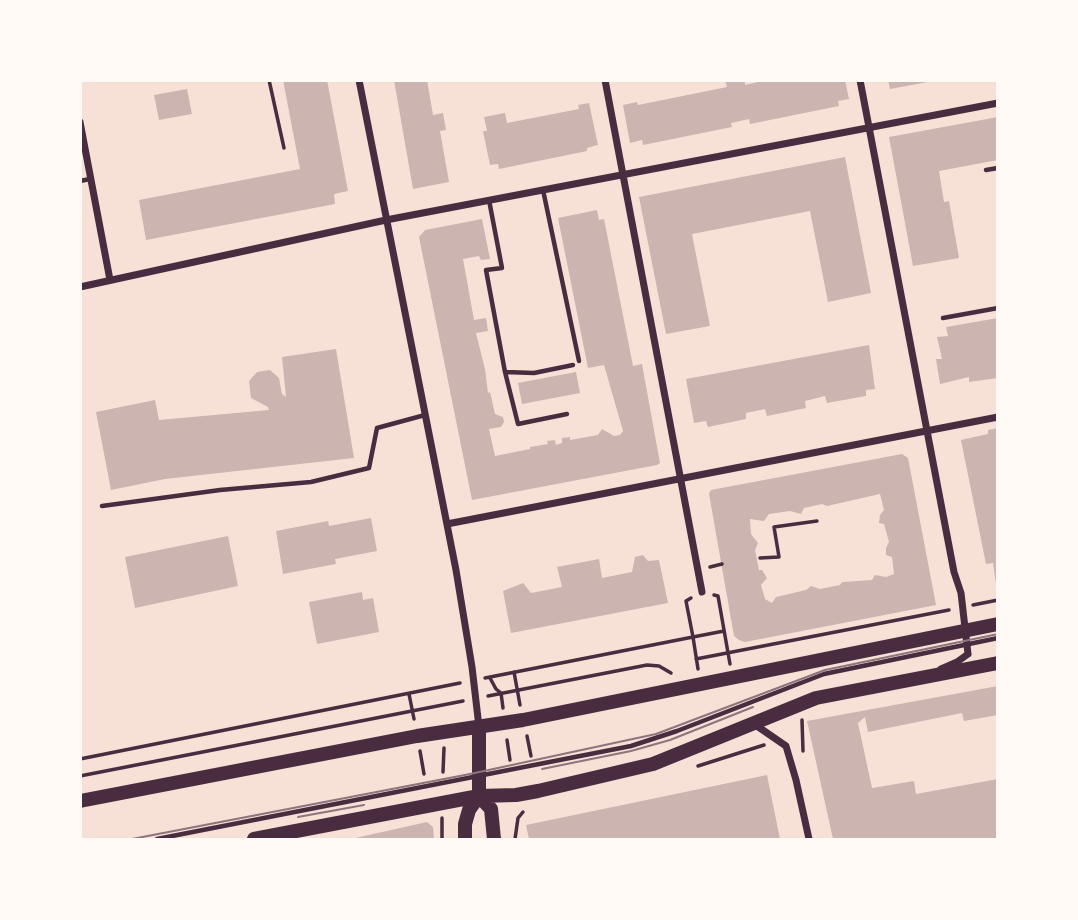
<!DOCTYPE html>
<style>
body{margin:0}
#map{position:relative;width:1078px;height:920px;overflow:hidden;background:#f7e1d7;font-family:"Exo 2",sans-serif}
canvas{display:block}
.frame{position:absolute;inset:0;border:82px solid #fffaf5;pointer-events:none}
</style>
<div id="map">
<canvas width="1078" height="920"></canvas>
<div class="frame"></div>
</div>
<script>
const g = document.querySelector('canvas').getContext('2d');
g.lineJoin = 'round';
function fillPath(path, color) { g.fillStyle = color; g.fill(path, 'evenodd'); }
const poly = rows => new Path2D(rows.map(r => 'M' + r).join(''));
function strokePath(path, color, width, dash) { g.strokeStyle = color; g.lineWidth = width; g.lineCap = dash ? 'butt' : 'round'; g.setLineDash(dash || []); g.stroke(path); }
fillPath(poly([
 [283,80,327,80,348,191,334,194,335,204,146,240,139,200,300,169],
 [394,80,427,80,433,115,443,113,446,130,440,131,449,182,413,189],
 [725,80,745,80,745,85,766,80,845,80,849,99,838,101,839,106,750,124,749,119,731,123,732,127,643,145,642,140,630,143,623,105,637,102,638,105,727,87],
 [888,80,928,80,928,82,890,89],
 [187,89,192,114,159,120,154,95],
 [589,103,598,145,587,148,587,151,499,169,498,164,490,165,483,131,487,131,484,117,505,113,507,123,579,109,578,105],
 [998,117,998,160,939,171,944,202,949,201,959,258,913,266,889,137],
 [845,157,871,293,828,302,810,211,692,234,710,326,666,334,639,197],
 [597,210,599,220,604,219,633,366,642,364,660,463,657,465,472,500,419,237,425,230,482,219,490,259,481,260,479,256,463,259,474,320,486,318,488,331,476,333,485,369,488,393,490,392,495,414,503,417,504,422,501,427,489,429,495,456,530,449,530,447,548,444,547,441,555,440,556,445,562,443,562,438,570,437,570,440,598,435,602,429,614,436,620,435,623,431,604,365,588,368,558,218],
 [998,318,998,378,969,382,969,377,940,384,936,359,942,359,937,337,948,336,946,327],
 [869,345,875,389,866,390,866,396,827,403,825,396,805,401,806,408,767,416,765,409,746,413,746,419,708,427,706,421,694,423,686,379],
 [336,349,354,458,165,479,111,490,96,412,155,400,159,420,269,410,268,407,251,398,249,381,257,372,270,370,279,378,282,394,286,397,282,357],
 [576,372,580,393,522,404,518,383],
 [998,428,998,584,996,584,993,563,986,564,961,440,988,434,988,430],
 [902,454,908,458,936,605,745,642,739,640,734,636,709,494,711,490],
 [880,494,884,510,880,515,879,523,884,524,889,542,886,548,886,555,892,557,894,574,886,577,875,575,872,580,842,582,840,585,820,589,811,586,806,590,776,597,772,603,765,599,761,585,767,578,762,570,759,570,755,550,758,543,751,534,750,519,764,521,769,514,790,511,801,514,804,508,822,504,827,506],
 [371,518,377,551,335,559,336,564,283,574,276,531,328,521,329,526],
 [228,536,238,586,135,608,125,557],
 [643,555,648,561,659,560,668,603,511,633,503,591,523,583,531,593,562,587,557,567,599,559,602,578,632,572,635,557],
 [362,592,363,600,373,598,379,632,317,644,309,602],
 [998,686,998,715,964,721,962,713,868,732,865,717,858,723,872,788,914,781,916,794,998,779,998,839,833,839,807,721],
 [767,775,780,839,529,839,526,825],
 [427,822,433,827,434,839,351,839]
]), '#ccb4b1');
strokePath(poly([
 [269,80,284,148],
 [760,558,779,557,774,527,817,521],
 [710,567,722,564],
 [714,595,718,596,730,664],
 [691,598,686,601,693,637,724,631],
 [973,605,998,600],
 [696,659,949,610],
 [514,672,520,705],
 [485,678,693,637,698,669],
 [490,678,496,689,501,693,503,708],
 [409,694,414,719],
 [488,696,647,665,659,666,671,673],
 [802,720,803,751],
 [527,736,531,756],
 [507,740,510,760],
 [420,751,424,774],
 [80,759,460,683],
 [698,766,764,745],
 [443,772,444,748],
 [80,776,463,701],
 [442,839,442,818],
 [515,839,518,818,523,812]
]), '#4a2c40', 3.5);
strokePath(poly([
 [986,170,998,168],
 [80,181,90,179],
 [543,190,579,361],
 [489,200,502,268,486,270,505,372,534,373,573,365],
 [943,318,998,308],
 [505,372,518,424,567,414],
 [102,506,220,490,311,482,369,468,377,428,425,415],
 [157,839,631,746,677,731,824,674,998,638]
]), '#4a2c40', 4.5);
strokePath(poly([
 [359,80,456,570,472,667,479,727],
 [605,80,702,592],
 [860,80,954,572,961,593,968,654],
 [80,122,110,280],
 [80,287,386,220,998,103],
 [447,524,998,417],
 [941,669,957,662,968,654],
 [754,724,786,746,796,780,809,839]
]), '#4a2c40', 7);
strokePath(poly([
 [479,796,479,727],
 [479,796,491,809,494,839],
 [80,801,417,736,523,720,998,624],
 [254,839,479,796,516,795,538,791,653,764,816,698,998,663],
 [465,839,465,824,469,810,479,796]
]), '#4a2c40', 14);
strokePath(poly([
 [542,769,631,751,670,740,753,707],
 [298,817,364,805],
 [132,839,470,774,656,734,825,670,998,634]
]), '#8f747c', 2);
</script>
